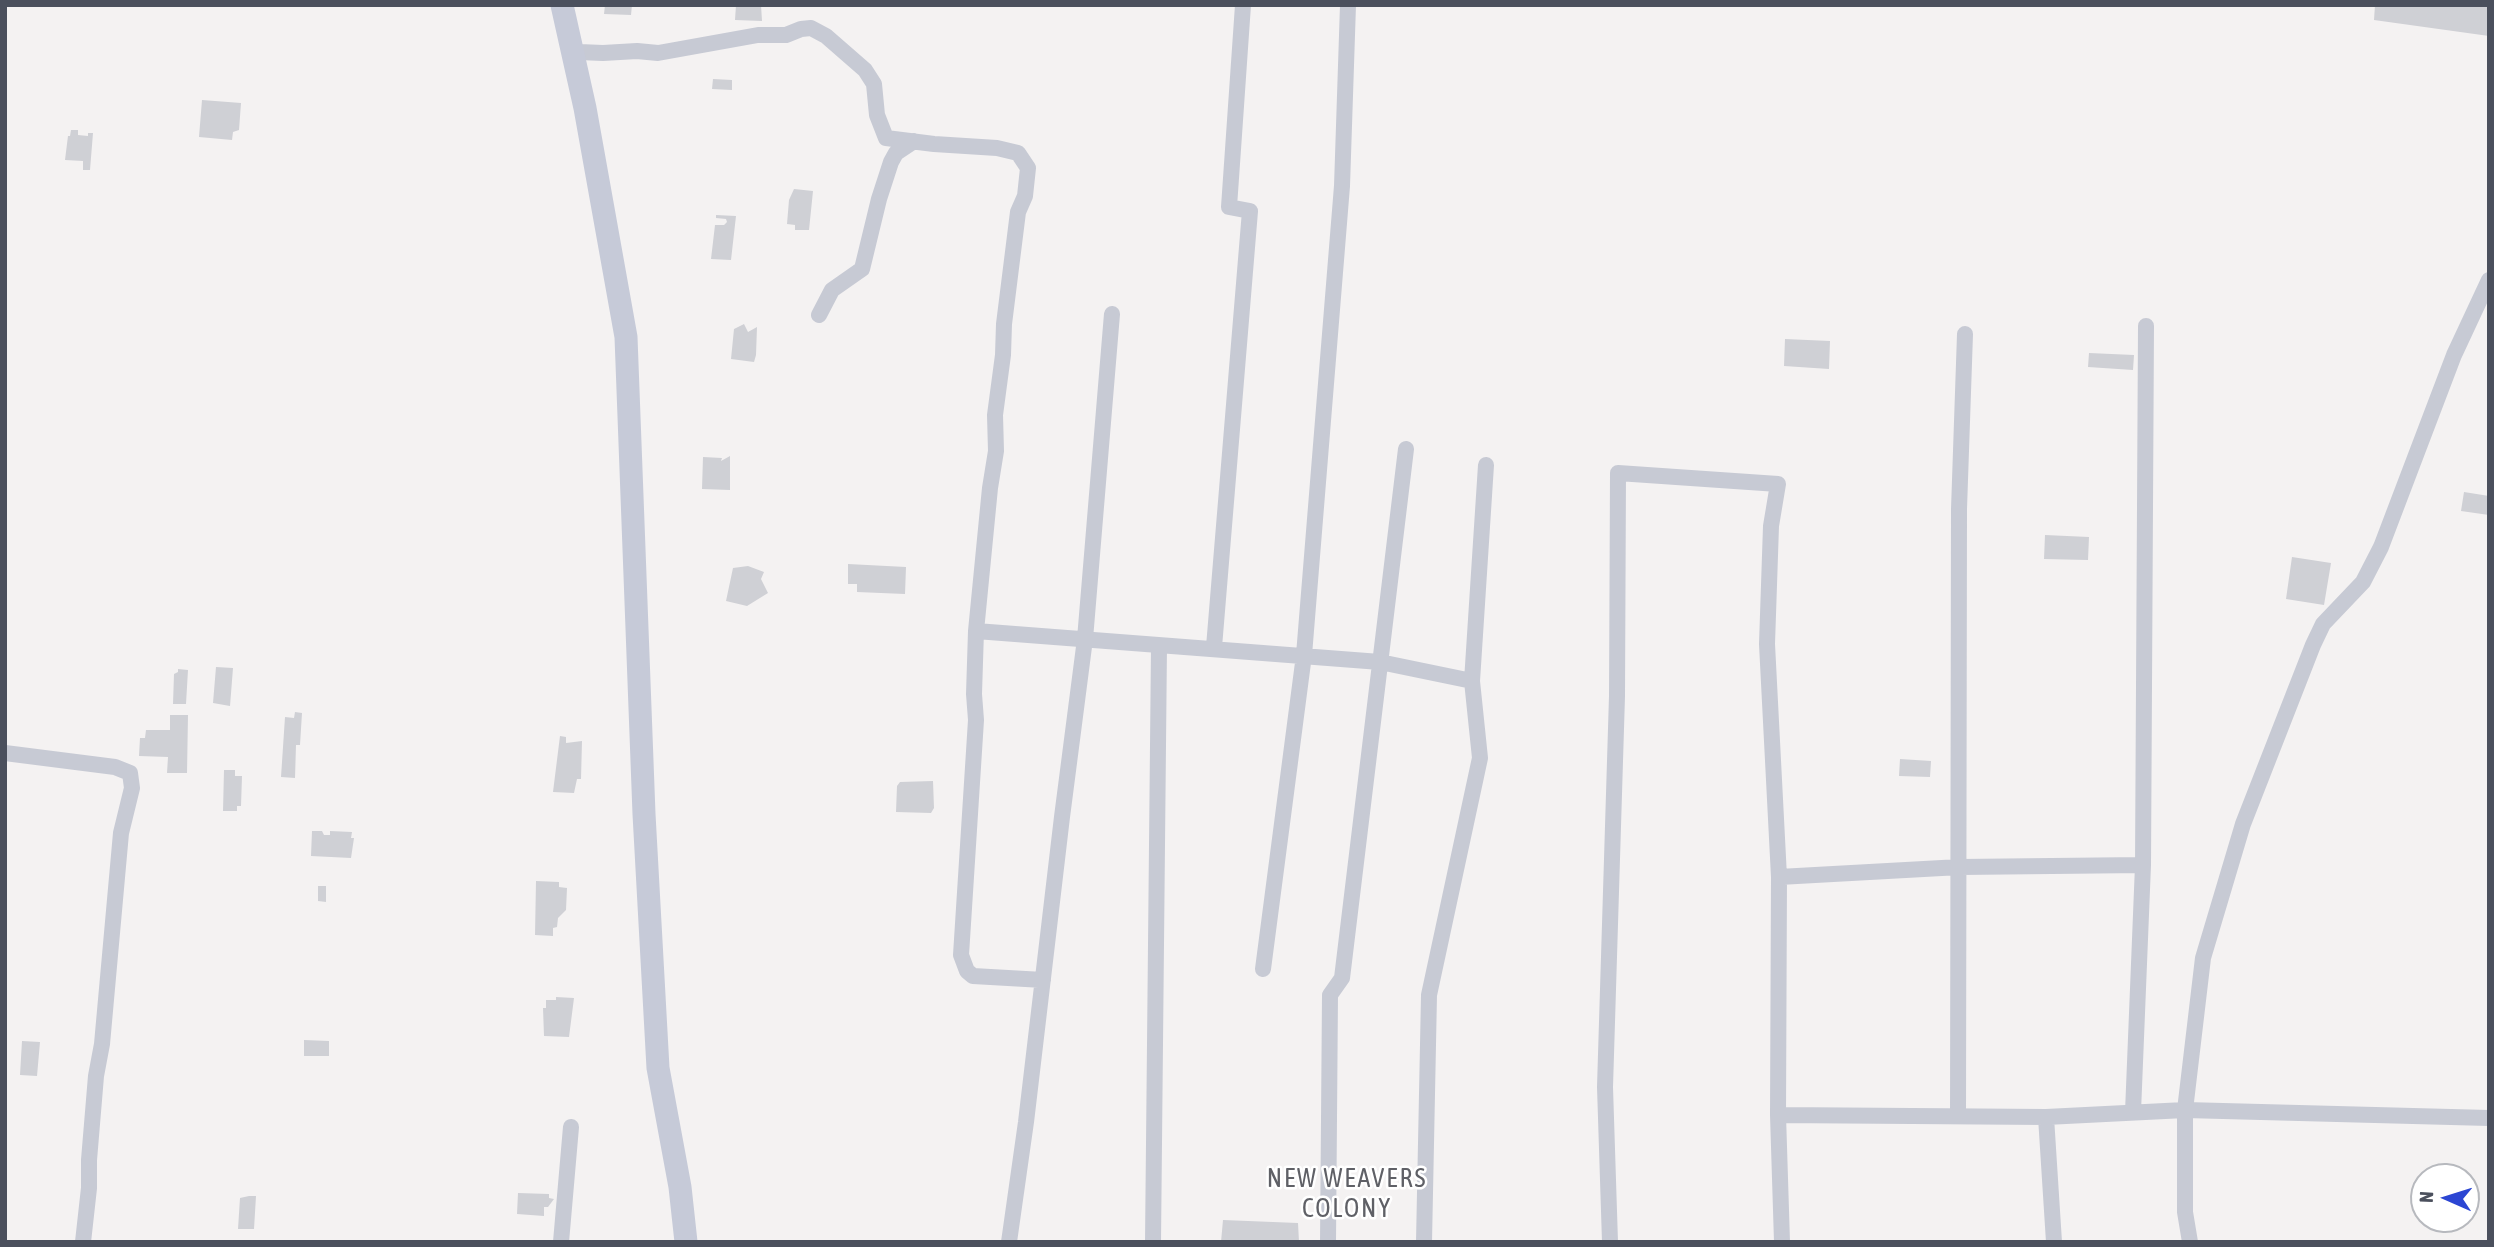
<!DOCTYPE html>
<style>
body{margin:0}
#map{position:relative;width:2494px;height:1247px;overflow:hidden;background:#f4f2f2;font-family:"Asap Condensed",sans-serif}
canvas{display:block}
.frame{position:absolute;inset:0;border:7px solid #4b505d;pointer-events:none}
.north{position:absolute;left:2410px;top:1163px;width:70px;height:70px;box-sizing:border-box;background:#fff;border:2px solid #b7b9be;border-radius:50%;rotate:273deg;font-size:19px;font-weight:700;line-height:28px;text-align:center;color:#4b505d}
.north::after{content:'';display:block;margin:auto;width:24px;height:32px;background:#2c46d3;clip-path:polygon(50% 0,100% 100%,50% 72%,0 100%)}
</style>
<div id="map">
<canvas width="2494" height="1247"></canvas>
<div class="frame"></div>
<div class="north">N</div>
</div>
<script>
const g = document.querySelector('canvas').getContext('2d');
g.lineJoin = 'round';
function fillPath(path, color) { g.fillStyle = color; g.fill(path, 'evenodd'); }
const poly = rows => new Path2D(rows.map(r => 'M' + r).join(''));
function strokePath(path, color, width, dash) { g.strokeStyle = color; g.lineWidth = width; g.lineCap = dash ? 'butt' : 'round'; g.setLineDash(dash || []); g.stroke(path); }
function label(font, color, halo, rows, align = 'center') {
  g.font = font + ' "Asap Condensed",sans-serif'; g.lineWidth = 5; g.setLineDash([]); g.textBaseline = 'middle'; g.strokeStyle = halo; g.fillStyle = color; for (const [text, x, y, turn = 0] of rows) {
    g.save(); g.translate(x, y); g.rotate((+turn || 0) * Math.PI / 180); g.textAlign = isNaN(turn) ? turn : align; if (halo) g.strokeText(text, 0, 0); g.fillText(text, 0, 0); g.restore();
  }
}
fillPath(poly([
 [605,5,632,5,631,15,604,14],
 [736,5,761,5,762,21,735,20],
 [2375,5,2489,5,2489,36,2374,20],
 [713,79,732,80,732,90,712,89],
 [202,100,241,103,239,130,233,132,232,140,199,137],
 [71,130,78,130,78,135,88,136,88,133,93,133,90,170,83,170,83,161,65,160,68,136,70,136],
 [794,189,813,191,809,230,795,230,795,225,787,224,789,200],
 [716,215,736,216,731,260,711,259,715,225,724,225,727,222,726,219,716,218],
 [744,324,748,332,757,327,756,355,754,362,731,359,734,329],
 [1785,339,1830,341,1829,369,1784,366],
 [2089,353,2134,355,2133,370,2088,367],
 [730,456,730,490,702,489,703,457,722,458,721,461],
 [2464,492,2489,496,2489,515,2461,511],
 [2045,535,2089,537,2088,560,2044,559],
 [2292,557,2331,563,2324,605,2286,599],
 [848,564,906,567,905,594,857,592,857,584,848,584],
 [748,566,764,572,761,579,768,593,747,606,726,601,733,568],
 [216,667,233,668,230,706,213,703],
 [178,669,188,670,186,704,173,704,174,674,178,672],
 [295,712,302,713,300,745,296,745,295,778,281,777,285,717,294,718],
 [170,715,188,715,187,773,167,773,168,757,139,756,140,738,145,738,146,730,170,730],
 [560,736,566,737,566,743,582,741,581,779,577,779,574,793,553,792],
 [1900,759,1931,761,1930,777,1899,776],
 [224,770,235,770,235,776,242,776,241,806,237,806,237,811,223,811],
 [933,781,934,808,931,813,896,812,897,786,900,782],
 [312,831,322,831,324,835,330,835,330,831,352,832,351,838,354,838,351,858,311,856],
 [536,881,559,882,559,887,567,888,566,910,558,918,557,927,553,928,553,936,535,935],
 [318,886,326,886,326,902,318,901],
 [556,997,574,998,569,1037,544,1036,543,1008,546,1008,546,1000,556,1000],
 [304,1040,329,1041,329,1056,304,1056],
 [22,1041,40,1042,37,1076,20,1075],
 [518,1193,549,1194,549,1198,554,1199,548,1207,544,1207,544,1216,517,1214],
 [249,1196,256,1196,254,1229,238,1229,240,1198],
 [1223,1220,1298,1223,1299,1242,1221,1242]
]), '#cfd0d5');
strokePath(poly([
 [571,46,579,52,603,53,637,51,658,53,758,35,786,35,801,29,811,28,826,36,865,70,874,84,877,115,886,138,934,144,997,148,1018,153,1028,168,1025,196,1018,212,1004,324,1003,355,995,415,996,451,990,488,976,631,974,694,976,720,961,955,967,971,973,976,1043,980],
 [819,315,832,290,862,269,879,199,891,162,896,153,914,141],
 [976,631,1380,662,1472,681],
 [1214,647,1250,211,1229,207,1243,5],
 [5,753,115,767,130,773,132,788,121,833,102,1044,96,1076,89,1160,89,1188,83,1242],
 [1779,877,1960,867,2143,865],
 [1263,969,1304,655,1342,186,1348,5],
 [2133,1112,2143,865,2146,326],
 [1778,1115,2046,1117,2054,1242],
 [1958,1116,1959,509,1965,334],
 [2046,1117,2185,1110,2489,1118],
 [561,1242,571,1127],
 [1009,1242,1026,1122,1062,817,1085,639,1112,314],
 [1153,1242,1159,646],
 [1328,1242,1330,995,1342,978,1406,449],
 [1424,1242,1429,995,1480,758,1472,681,1486,465],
 [1610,1242,1605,1087,1617,696,1618,473,1778,484,1771,526,1767,644,1779,877,1778,1115,1782,1242],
 [2190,1242,2185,1212,2185,1110,2203,958,2243,824,2313,645,2323,624,2363,582,2381,547,2454,355,2489,280]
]), '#c7cad4', 16);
strokePath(poly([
 [562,5,585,108,626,337,644,814,658,1068,680,1187,686,1242]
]), '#c6cad8', 23);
g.letterSpacing = '2px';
label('26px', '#5f6066', '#fff', [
 ["NEW WEAVERS",1347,1179],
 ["COLONY",1347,1209]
]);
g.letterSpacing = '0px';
</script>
